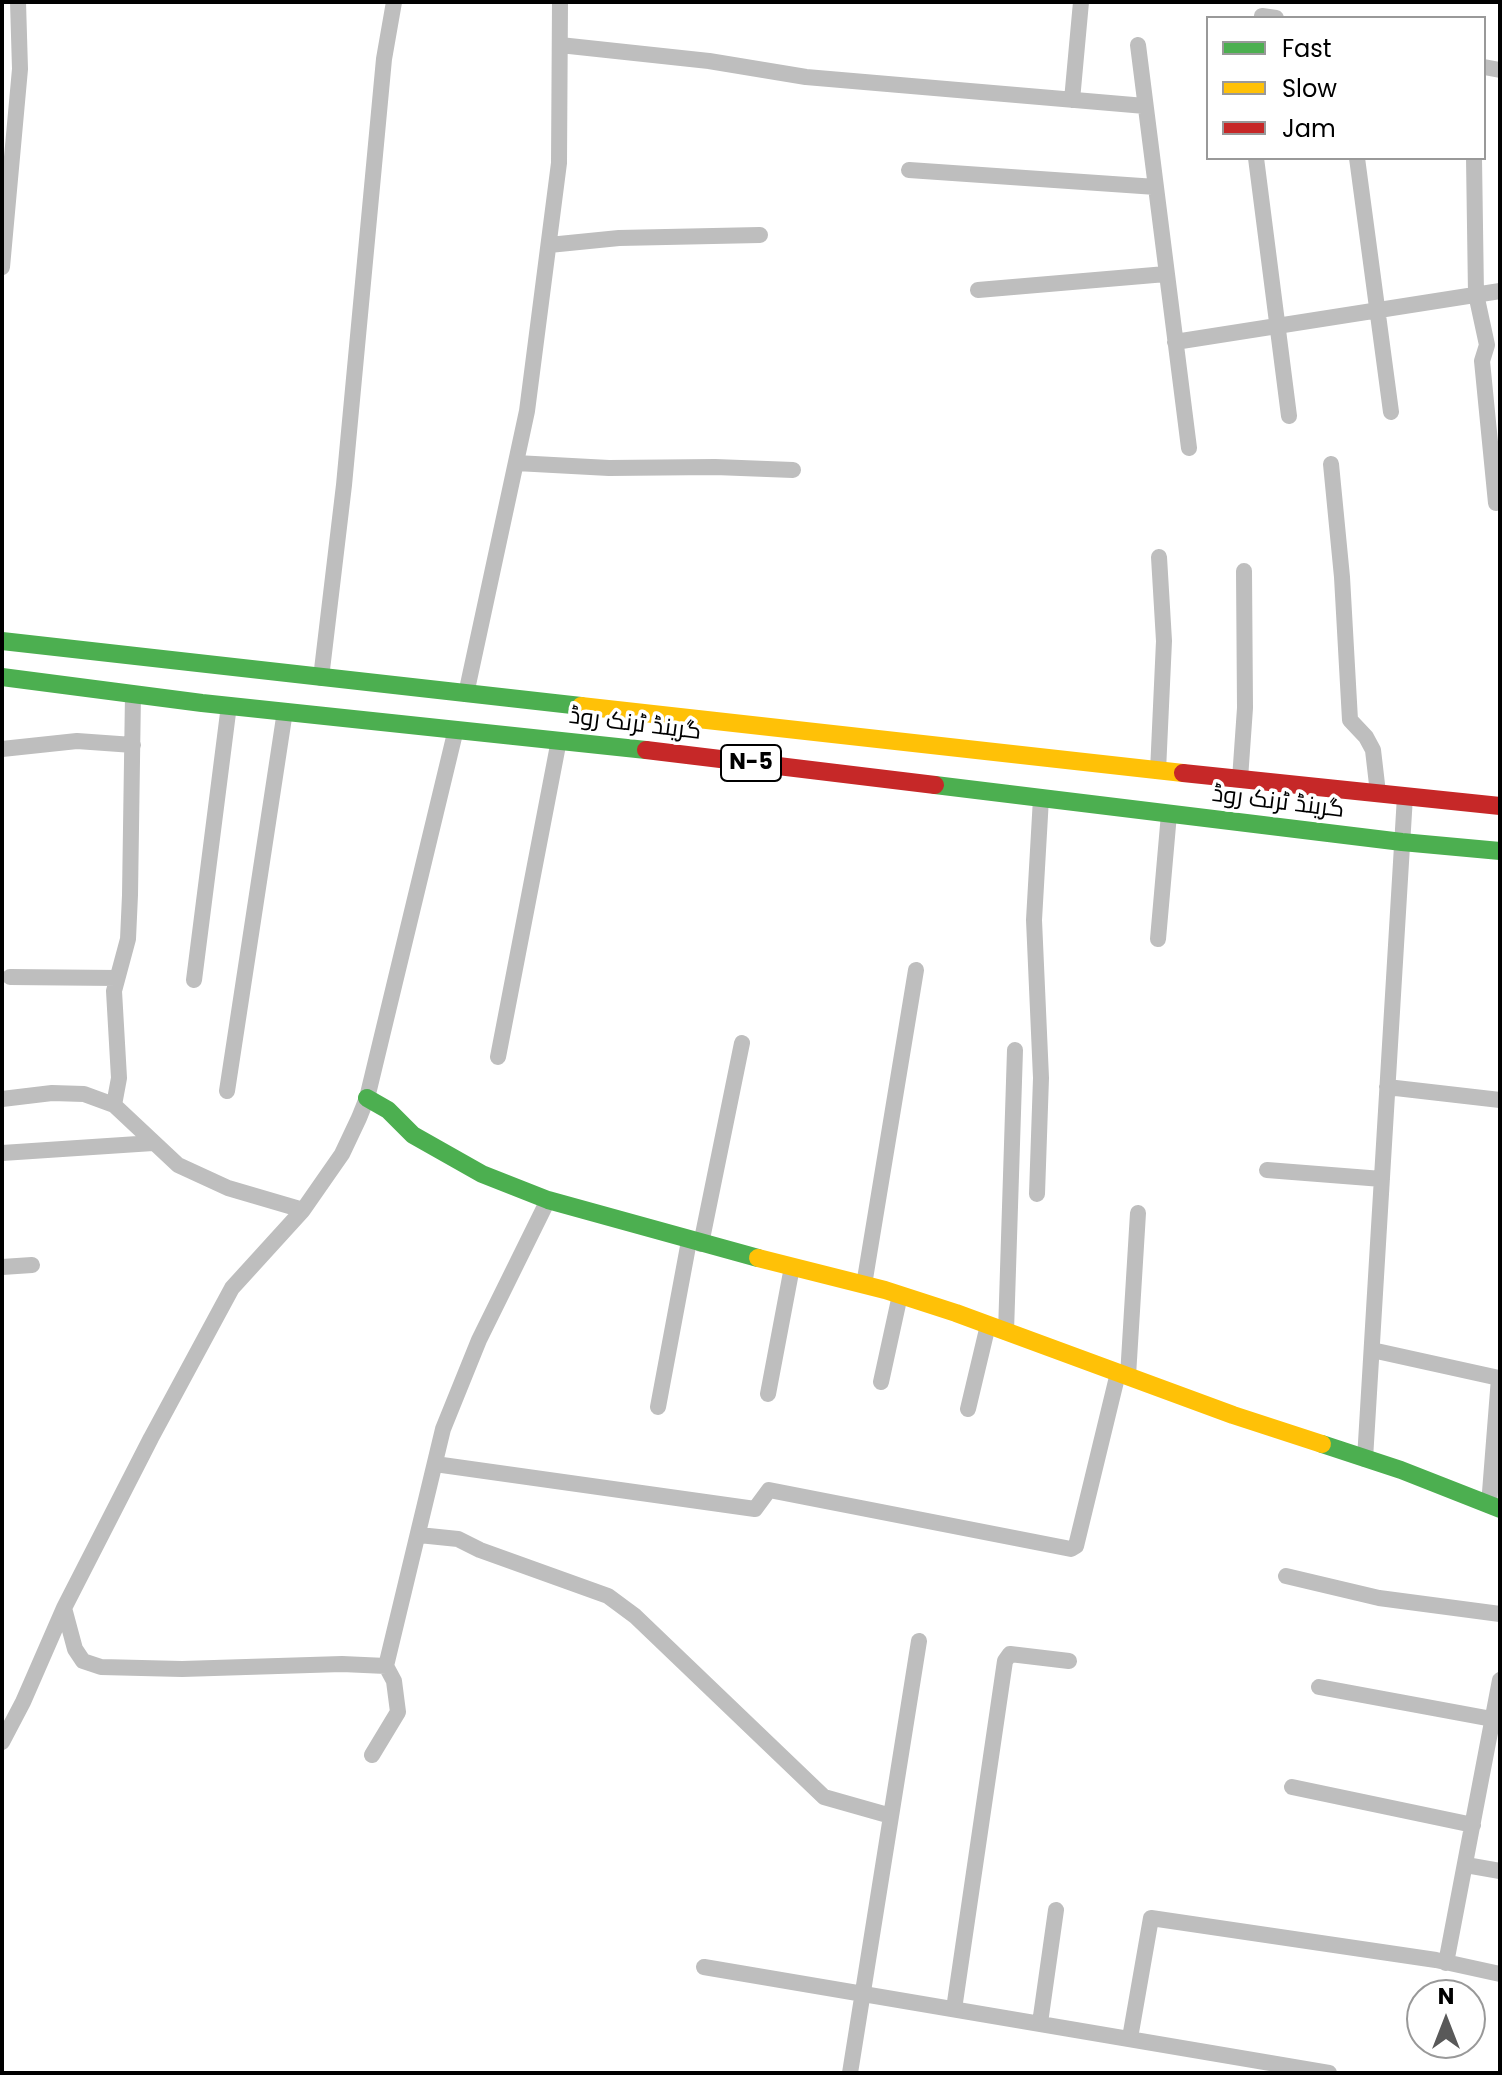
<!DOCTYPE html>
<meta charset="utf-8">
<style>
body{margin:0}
#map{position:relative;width:1502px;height:2075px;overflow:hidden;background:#fff;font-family:Poppins,sans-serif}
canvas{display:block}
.frame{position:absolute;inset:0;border:4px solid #000;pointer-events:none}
.legend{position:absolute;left:1206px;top:16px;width:280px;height:144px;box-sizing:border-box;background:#fff;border:2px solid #999;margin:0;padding:10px 14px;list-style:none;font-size:24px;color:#000}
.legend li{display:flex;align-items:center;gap:16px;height:40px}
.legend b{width:40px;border:2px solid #999}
.north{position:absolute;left:1406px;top:1979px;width:80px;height:80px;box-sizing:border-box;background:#fff;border:2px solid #999;border-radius:50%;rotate:0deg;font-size:22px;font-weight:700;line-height:32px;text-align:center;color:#000}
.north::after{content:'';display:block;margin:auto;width:28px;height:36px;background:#595959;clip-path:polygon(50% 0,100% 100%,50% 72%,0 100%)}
</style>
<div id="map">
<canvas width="1502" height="2075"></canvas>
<div class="frame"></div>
<ul class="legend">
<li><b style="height:10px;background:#4caf50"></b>Fast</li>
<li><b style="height:10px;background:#ffc107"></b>Slow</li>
<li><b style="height:10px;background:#c62828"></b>Jam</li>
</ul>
<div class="north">N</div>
</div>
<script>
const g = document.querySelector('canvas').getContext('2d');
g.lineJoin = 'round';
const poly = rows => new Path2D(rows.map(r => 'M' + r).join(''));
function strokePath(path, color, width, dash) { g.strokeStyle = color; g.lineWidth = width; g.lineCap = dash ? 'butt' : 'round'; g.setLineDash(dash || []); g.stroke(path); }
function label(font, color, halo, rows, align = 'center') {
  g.font = font + ' Poppins,Cairo,sans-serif'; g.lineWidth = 7; g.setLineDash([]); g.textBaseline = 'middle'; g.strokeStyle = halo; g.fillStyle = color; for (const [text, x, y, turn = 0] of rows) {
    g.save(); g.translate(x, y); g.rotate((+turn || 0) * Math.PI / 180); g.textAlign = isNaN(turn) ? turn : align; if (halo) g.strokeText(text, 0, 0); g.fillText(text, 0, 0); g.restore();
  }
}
strokePath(poly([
 [1262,16,1276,18],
 [560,45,709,61,806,77,1145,106],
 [1138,45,1189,448],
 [1484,67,1500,70],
 [1072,100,1081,2],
 [1256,158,1289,416],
 [1357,158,1391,412],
 [1474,158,1476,294,1487,345,1482,361,1496,503],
 [909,170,1156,187],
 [549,245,619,238,760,235],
 [2,267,20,69,18,2],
 [978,290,1166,274],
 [1175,342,1500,291],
 [516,463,609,468,715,467,793,470],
 [1331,464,1342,577,1350,720,1366,737,1373,750,1378,793],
 [321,678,344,485,384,59,394,2],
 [466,694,527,411,559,163,560,2],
 [2,749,77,741,133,745],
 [1158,771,1164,641,1159,557],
 [1240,779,1245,708,1244,571],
 [1158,939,1169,814],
 [10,977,117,978],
 [194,980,229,705],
 [498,1057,559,740],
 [1387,1087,1500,1100],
 [227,1091,285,711],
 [2,1099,52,1093,84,1094,114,1105,178,1165,228,1188,303,1210],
 [114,1105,119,1078,114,991,128,939,130,895,133,694],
 [2,1153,153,1143],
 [1267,1170,1382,1179],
 [1037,1194,1041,1078,1034,920,1041,798],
 [701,1244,742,1043],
 [2,1267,32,1265],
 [864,1285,916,970],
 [1006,1332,1015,1050],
 [1372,1350,1499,1378,1489,1505],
 [1128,1376,1138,1213],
 [881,1382,900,1295],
 [768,1394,792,1267],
 [658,1407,689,1241],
 [968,1409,988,1325],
 [1365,1459,1405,796],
 [435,1464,755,1509,769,1490,1071,1549,1076,1546,1118,1373],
 [419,1535,458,1539,480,1550,608,1596,635,1616,824,1797,891,1816],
 [1286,1576,1379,1598,1500,1614],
 [64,1608,75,1649,83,1661,101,1667,182,1669,342,1664,386,1666,394,1681,398,1712,372,1755],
 [386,1666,443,1429,479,1340,548,1200],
 [1319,1687,1492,1719],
 [2,1742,23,1702,64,1608,151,1438,232,1288,303,1210,342,1154,359,1118,367,1098,456,729],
 [1292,1787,1473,1825],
 [1466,1865,1500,1871],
 [1446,1963,1500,1680],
 [704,1967,1329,2073],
 [954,2009,1005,1661,1010,1654,1069,1661],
 [1040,2023,1056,1910],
 [1130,2038,1151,1918,1436,1960,1500,1974],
 [850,2073,919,1641]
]), '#bebebe', 16);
strokePath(poly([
 [2,641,581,706],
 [2,677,202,703,646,750],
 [935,785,1402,842,1500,851],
 [367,1098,388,1110,413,1135,482,1174,548,1200,758,1258],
 [1322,1444,1401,1470,1500,1509]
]), '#4caf50', 18);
strokePath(poly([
 [581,706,1183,773],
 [758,1258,885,1290,956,1313,1233,1415,1322,1444]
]), '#ffc107', 18);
strokePath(poly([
 [646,750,935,785],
 [1183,773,1500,806]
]), '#c62828', 18);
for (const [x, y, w] of [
 [751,763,60]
]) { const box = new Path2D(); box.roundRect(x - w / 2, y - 18, w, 36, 6); g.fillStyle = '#fff'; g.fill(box); strokePath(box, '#000', 2); }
label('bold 22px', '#000', null, [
 ["N-5",751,763]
]);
label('24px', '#000', '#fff', [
 ["گرینڈ ٹرنک روڈ",635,725,7],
 ["گرینڈ ٹرنک روڈ",1278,803,7]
]);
</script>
